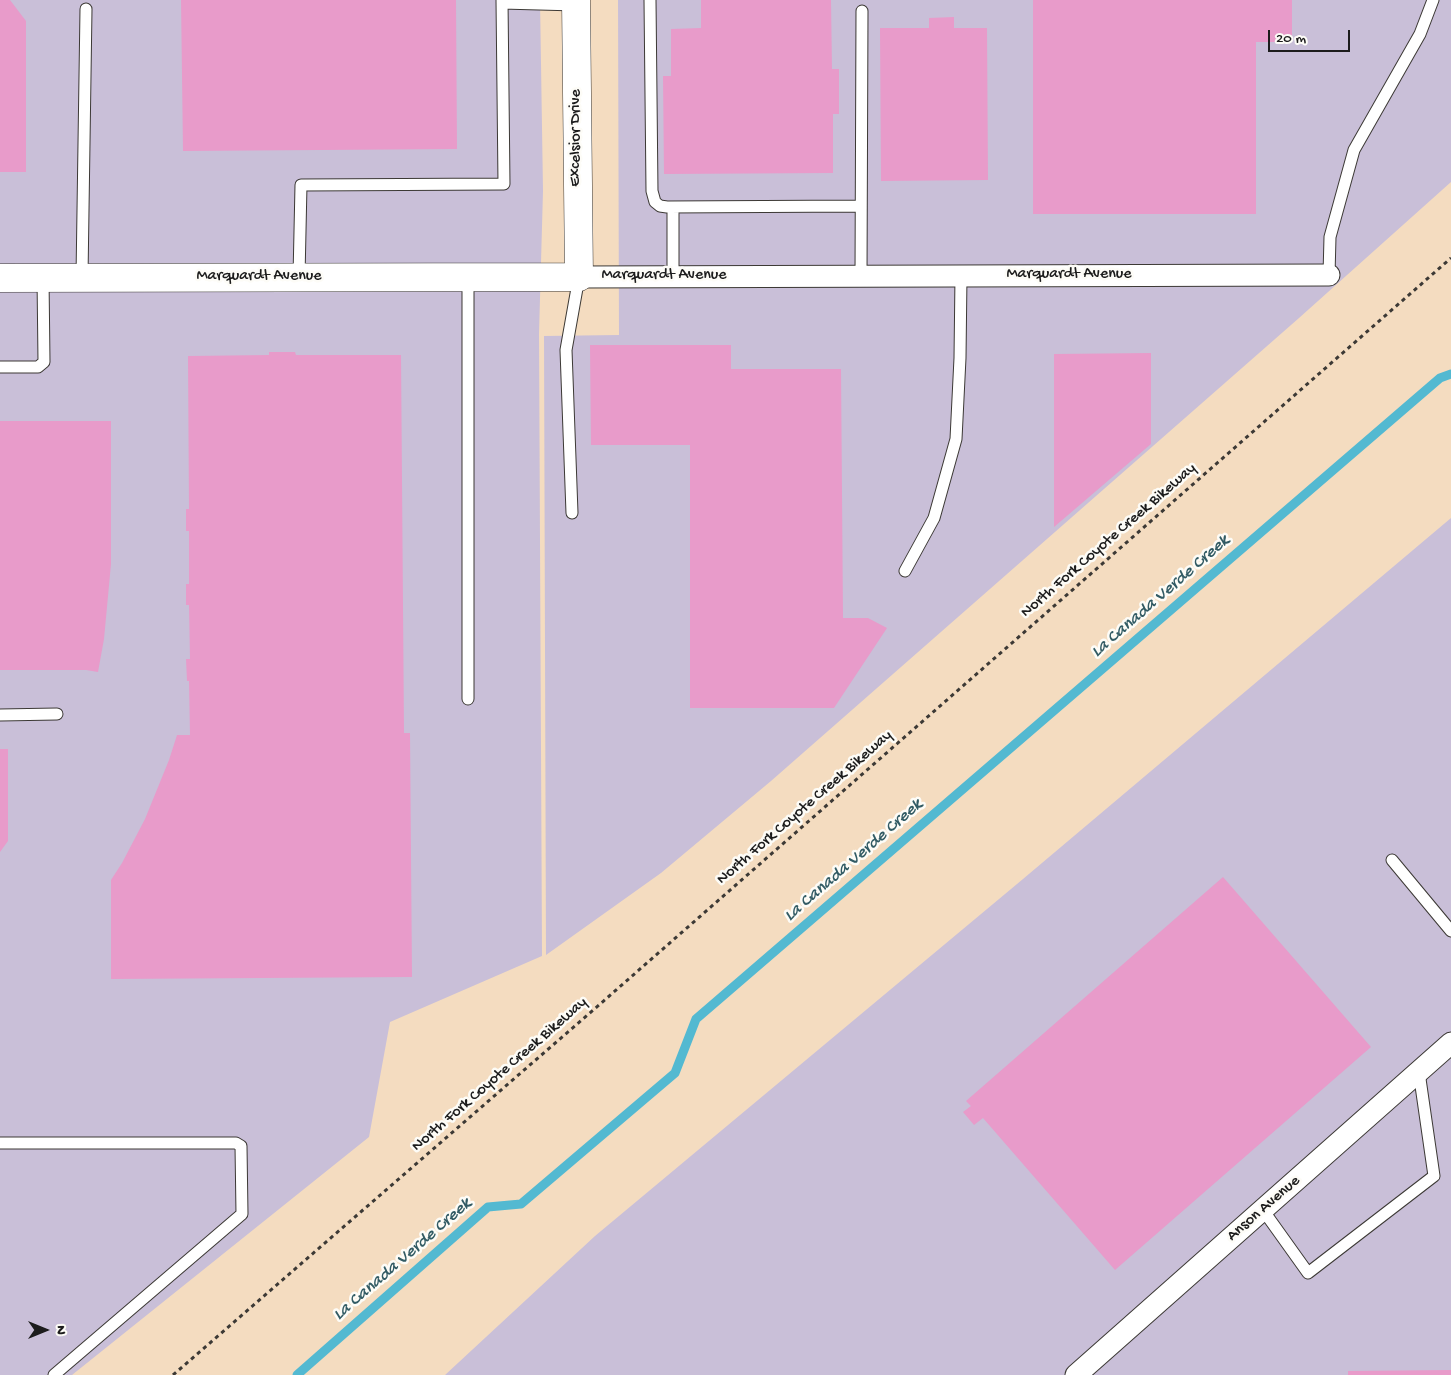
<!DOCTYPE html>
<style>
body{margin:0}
#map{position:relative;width:1451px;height:1375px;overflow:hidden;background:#f4dcc0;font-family:"Gochi Hand",sans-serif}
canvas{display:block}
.north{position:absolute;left:20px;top:1305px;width:50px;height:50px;-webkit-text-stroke:4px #fdfcf7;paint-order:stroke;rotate:90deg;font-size:14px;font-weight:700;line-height:20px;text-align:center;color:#1c1c1c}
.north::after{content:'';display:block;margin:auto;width:18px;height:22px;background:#1c1c1c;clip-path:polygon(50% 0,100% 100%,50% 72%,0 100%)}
.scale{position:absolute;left:1268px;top:30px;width:82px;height:22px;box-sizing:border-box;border:2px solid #1c1c1c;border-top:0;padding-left:6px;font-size:15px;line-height:18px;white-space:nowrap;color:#1c1c1c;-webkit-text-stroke:4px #fdfcf7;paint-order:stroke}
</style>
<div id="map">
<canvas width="1451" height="1375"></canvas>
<div class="north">N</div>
<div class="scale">20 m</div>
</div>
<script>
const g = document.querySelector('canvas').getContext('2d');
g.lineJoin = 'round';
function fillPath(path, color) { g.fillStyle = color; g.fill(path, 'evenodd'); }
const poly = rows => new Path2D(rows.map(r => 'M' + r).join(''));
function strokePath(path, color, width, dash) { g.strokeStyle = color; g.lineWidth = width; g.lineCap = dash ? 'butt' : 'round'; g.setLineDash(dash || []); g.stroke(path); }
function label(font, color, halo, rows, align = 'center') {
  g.font = font + ' "Gochi Hand",sans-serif'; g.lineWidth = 5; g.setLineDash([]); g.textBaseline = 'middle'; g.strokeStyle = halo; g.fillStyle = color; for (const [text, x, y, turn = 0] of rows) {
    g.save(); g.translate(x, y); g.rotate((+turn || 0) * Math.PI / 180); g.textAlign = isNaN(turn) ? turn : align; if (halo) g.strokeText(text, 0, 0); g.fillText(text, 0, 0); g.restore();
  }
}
fillPath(poly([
 [0,0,540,0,543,191,539,334,542,956,390,1022,369,1137,72,1375,0,1375],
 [618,0,1451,0,1451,182,1299,318,771,781,661,873,546,955,544,336,619,335],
 [1451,518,1451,1375,445,1375,595,1236,1023,879]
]), '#c9bfd8');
strokePath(poly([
 [297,1375,488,1207,521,1204,675,1073,696,1019,1440,378,1451,374]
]), '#53b9d1', 9);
fillPath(poly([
 [0,0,10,0,26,21,26,172,0,172],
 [181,0,456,0,457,149,183,151],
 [701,0,831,0,832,69,839,69,839,114,833,114,833,173,664,174,663,76,671,76,671,29,701,28],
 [1033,0,1292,0,1292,42,1256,42,1256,214,1033,214],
 [954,17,954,28,987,28,988,180,881,181,880,28,929,28,929,18],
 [590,345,731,345,731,369,841,369,843,618,868,618,887,628,834,708,690,708,690,445,591,445],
 [269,352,295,352,296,355,401,355,404,733,410,733,412,977,111,979,111,880,122,863,145,819,169,760,177,735,190,735,189,681,187,681,186,659,190,659,189,605,186,605,186,584,189,584,189,531,186,531,186,509,189,509,188,356,269,355],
 [1151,353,1151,444,1054,527,1054,354],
 [0,421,111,421,111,564,104,639,98,672,86,670,0,670],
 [0,749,8,749,8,841,0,852],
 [1223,877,1371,1047,1115,1270,983,1118,974,1125,963,1112,971,1106,966,1101],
 [1451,1370,1451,1375,1348,1375,1348,1371]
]), '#e89bca');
const service = poly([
 [650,0,652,191,655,202,660,206,667,207,861,206],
 [502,3,576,5],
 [673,207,673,276],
 [1329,275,1330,237,1354,150,1420,34,1433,0],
 [861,276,862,11],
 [82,277,86,9],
 [299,277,301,185,504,184,502,0],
 [468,277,468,699],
 [0,367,38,367,44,362,43,277],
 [572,513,566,350,579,277],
 [905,571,934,518,956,439,960,358,961,276],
 [0,715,57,714],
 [1392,860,1451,931],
 [0,1143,236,1143,241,1146,242,1214,54,1375],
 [1263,1210,1308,1273,1434,1176,1419,1072]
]);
const minor = poly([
 [579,277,1329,275],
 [1076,1375,1451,1043]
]);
const tertiary = poly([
 [0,278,579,277,576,0]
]);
strokePath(service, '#3c3935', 13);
strokePath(minor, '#3c3935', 23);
strokePath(tertiary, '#3c3935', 29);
strokePath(poly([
 [173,1375,599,1005,1451,258]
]), '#3c3935', 3, [4, 4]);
strokePath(service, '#fff', 11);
strokePath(minor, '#fff', 21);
strokePath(tertiary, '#fff', 28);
label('16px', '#1c1c1c', '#fdfcf7', [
 ["Excelsior Drive",577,138,-90],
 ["Marquardt Avenue",1069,275],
 ["Marquardt Avenue",664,276],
 ["Marquardt Avenue",259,277],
 ["North Fork Coyote Creek Bikeway",1109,541,-41],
 ["North Fork Coyote Creek Bikeway",805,808,-41],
 ["North Fork Coyote Creek Bikeway",500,1075,-41],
 ["Anson Avenue",1264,1209,-41]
]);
label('italic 18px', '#325b64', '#fdfcf7', [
 ["La Canada Verde Creek",1161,597,-41],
 ["La Canada Verde Creek",854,861,-41],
 ["La Canada Verde Creek",403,1260,-41]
]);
</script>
